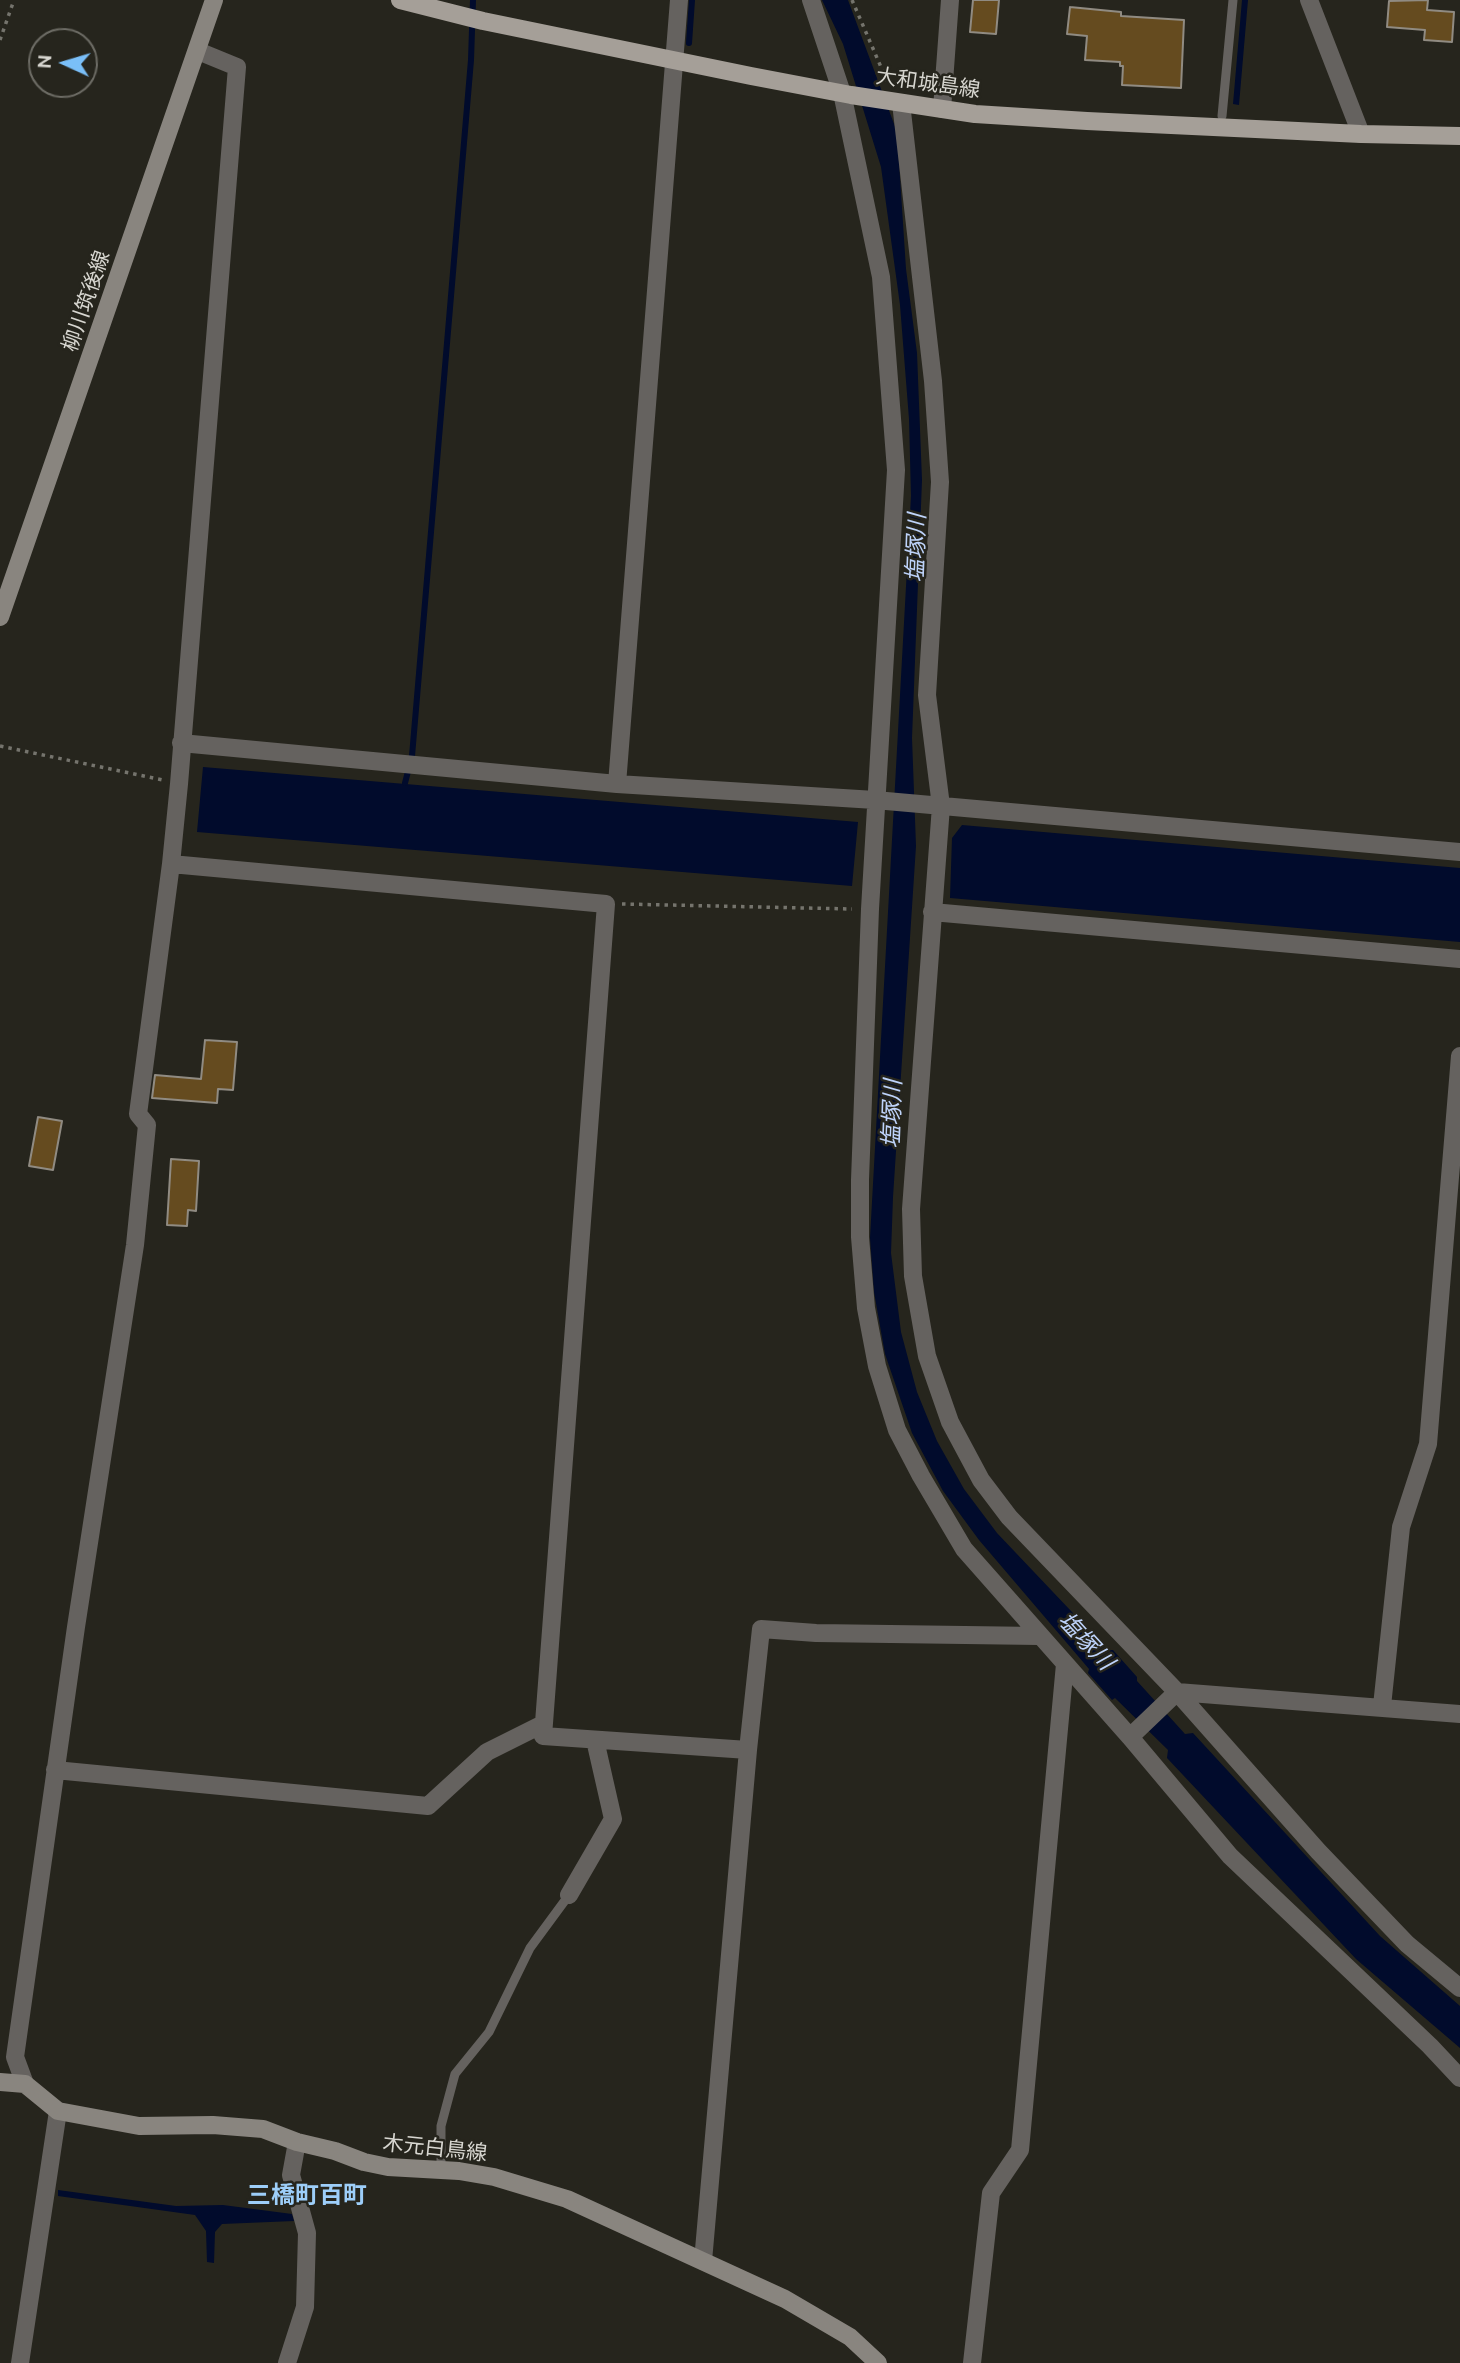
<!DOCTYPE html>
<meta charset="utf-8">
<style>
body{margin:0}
#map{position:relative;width:1460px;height:2363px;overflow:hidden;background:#26251d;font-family:Ubuntu,sans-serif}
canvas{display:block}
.north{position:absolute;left:28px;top:28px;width:70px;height:70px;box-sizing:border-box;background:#26251d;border:2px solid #6d6c65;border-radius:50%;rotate:274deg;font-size:19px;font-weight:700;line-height:28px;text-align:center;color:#d7d6d0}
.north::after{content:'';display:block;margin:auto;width:24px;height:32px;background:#7abff8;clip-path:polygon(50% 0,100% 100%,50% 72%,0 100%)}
</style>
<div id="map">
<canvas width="1460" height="2363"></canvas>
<div class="north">N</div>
</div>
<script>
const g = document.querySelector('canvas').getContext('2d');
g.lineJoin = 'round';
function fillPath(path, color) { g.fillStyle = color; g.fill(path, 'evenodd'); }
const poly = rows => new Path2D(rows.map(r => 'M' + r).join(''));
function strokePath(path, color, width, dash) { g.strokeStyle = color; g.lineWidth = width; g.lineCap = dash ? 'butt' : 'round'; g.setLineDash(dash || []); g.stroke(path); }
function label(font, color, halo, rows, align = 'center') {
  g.font = font + ' Ubuntu,"Noto Sans JP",sans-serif'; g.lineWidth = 5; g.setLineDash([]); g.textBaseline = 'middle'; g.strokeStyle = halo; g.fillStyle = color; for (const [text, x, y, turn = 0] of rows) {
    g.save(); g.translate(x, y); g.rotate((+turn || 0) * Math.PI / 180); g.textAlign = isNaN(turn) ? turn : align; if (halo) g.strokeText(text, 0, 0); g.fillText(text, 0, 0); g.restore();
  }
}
fillPath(poly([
 [822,0,848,0,897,132,906,269,917,353,922,480,912,738,916,846,893,1197,891,1253,901,1332,917,1392,937,1441,964,1489,997,1533,1108,1650,1113,1650,1137,1677,1137,1681,1185,1734,1193,1733,1380,1936,1460,2006,1460,2048,1356,1959,1167,1758,1168,1750,1115,1698,1112,1700,1088,1673,1089,1669,979,1540,943,1491,912,1433,885,1354,874,1292,870,1238,911,496,909,419,900,305,881,167,843,44],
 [1242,0,1248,0,1239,105,1233,104],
 [203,767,858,822,852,886,197,832],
 [962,825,1460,868,1460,942,950,898,952,838],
 [58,2190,176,2206,223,2205,292,2214,294,2221,222,2224,215,2232,214,2263,207,2262,206,2231,195,2215,58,2196]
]), '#010b2c');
strokePath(poly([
 [689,43,692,0],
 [405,783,412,756,471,60,473,0]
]), '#010b2c', 6);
const building = poly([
 [973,0,999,0,996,34,970,32,973,0],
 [1428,0,1427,10,1454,12,1452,42,1424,40,1425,30,1387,27,1389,1,1428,0],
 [1070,7,1121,12,1121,16,1184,20,1181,88,1122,85,1123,66,1120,66,1120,62,1085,60,1087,36,1067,34,1070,7],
 [205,1040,237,1042,233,1090,218,1089,217,1103,152,1098,155,1075,201,1079,205,1040],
 [38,1117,62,1121,53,1170,29,1166,38,1117],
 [171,1159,199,1161,196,1211,188,1210,187,1226,167,1225,171,1159]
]);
fillPath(building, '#654b1f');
strokePath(building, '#908b82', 2);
strokePath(poly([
 [852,0,887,81],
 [0,40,14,0],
 [0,746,163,780],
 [622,904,852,909]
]), '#75746d', 3.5, [3.5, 5]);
strokePath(poly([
 [1222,116,1233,0],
 [441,2170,441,2126,455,2074,489,2032,530,1948,569,1895]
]), '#65625f', 9);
strokePath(poly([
 [811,0,842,93,881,277,896,470,870,909,860,1180,860,1237,866,1308,877,1366,897,1430,921,1476,964,1549,1130,1737,1230,1856,1430,2046,1460,2078],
 [1309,0,1361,134],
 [901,103,933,381,940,482,927,695,941,806,911,1209,913,1276,927,1356,950,1422,981,1480,1009,1517,1177,1692,1318,1851,1407,1944,1460,1988],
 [942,109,950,0],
 [181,743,617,784,875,800,1460,852],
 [617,784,679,0],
 [171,864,606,904,543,1736,748,1750],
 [932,912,1460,959],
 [1382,1706,1401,1527,1428,1444,1460,1056],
 [1130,1737,1177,1692,1460,1714],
 [55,1770,428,1806,487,1752,543,1724],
 [569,1895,613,1819,595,1740],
 [25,2084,15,2057,76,1627,135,1245,147,1125,138,1114,171,864,179,784,237,67,198,51],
 [703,2261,748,1750,761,1629,816,1633,1039,1636],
 [20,2363,58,2111],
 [287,2363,305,2307,307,2233,291,2175,297,2142],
 [972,2363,991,2193,1020,2150,1065,1664]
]), '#65625f', 18);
strokePath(poly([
 [0,617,214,0],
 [0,2082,25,2084,58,2111,139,2126,213,2125,263,2129,297,2142,335,2151,364,2162,388,2167,459,2171,494,2177,567,2199,785,2299,850,2337,878,2363]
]), '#89857f', 18);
strokePath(poly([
 [400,0,483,21,751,76,851,95,975,114,1087,121,1361,134,1460,136]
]), '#a59f98', 18);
label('21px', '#d7d6d0', '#26251d', [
 ["大和城島線",928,83,8],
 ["柳川筑後線",86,301,-71],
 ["木元白鳥線",435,2148,6]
]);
label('italic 23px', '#bed3fa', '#26251d', [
 ["塩塚川",916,548,-88],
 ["塩塚川",892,1114,-88],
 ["塩塚川",1086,1641,47]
]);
label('bold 24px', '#9dcef9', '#26251d', [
 ["三橋町百町",307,2195]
]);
</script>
